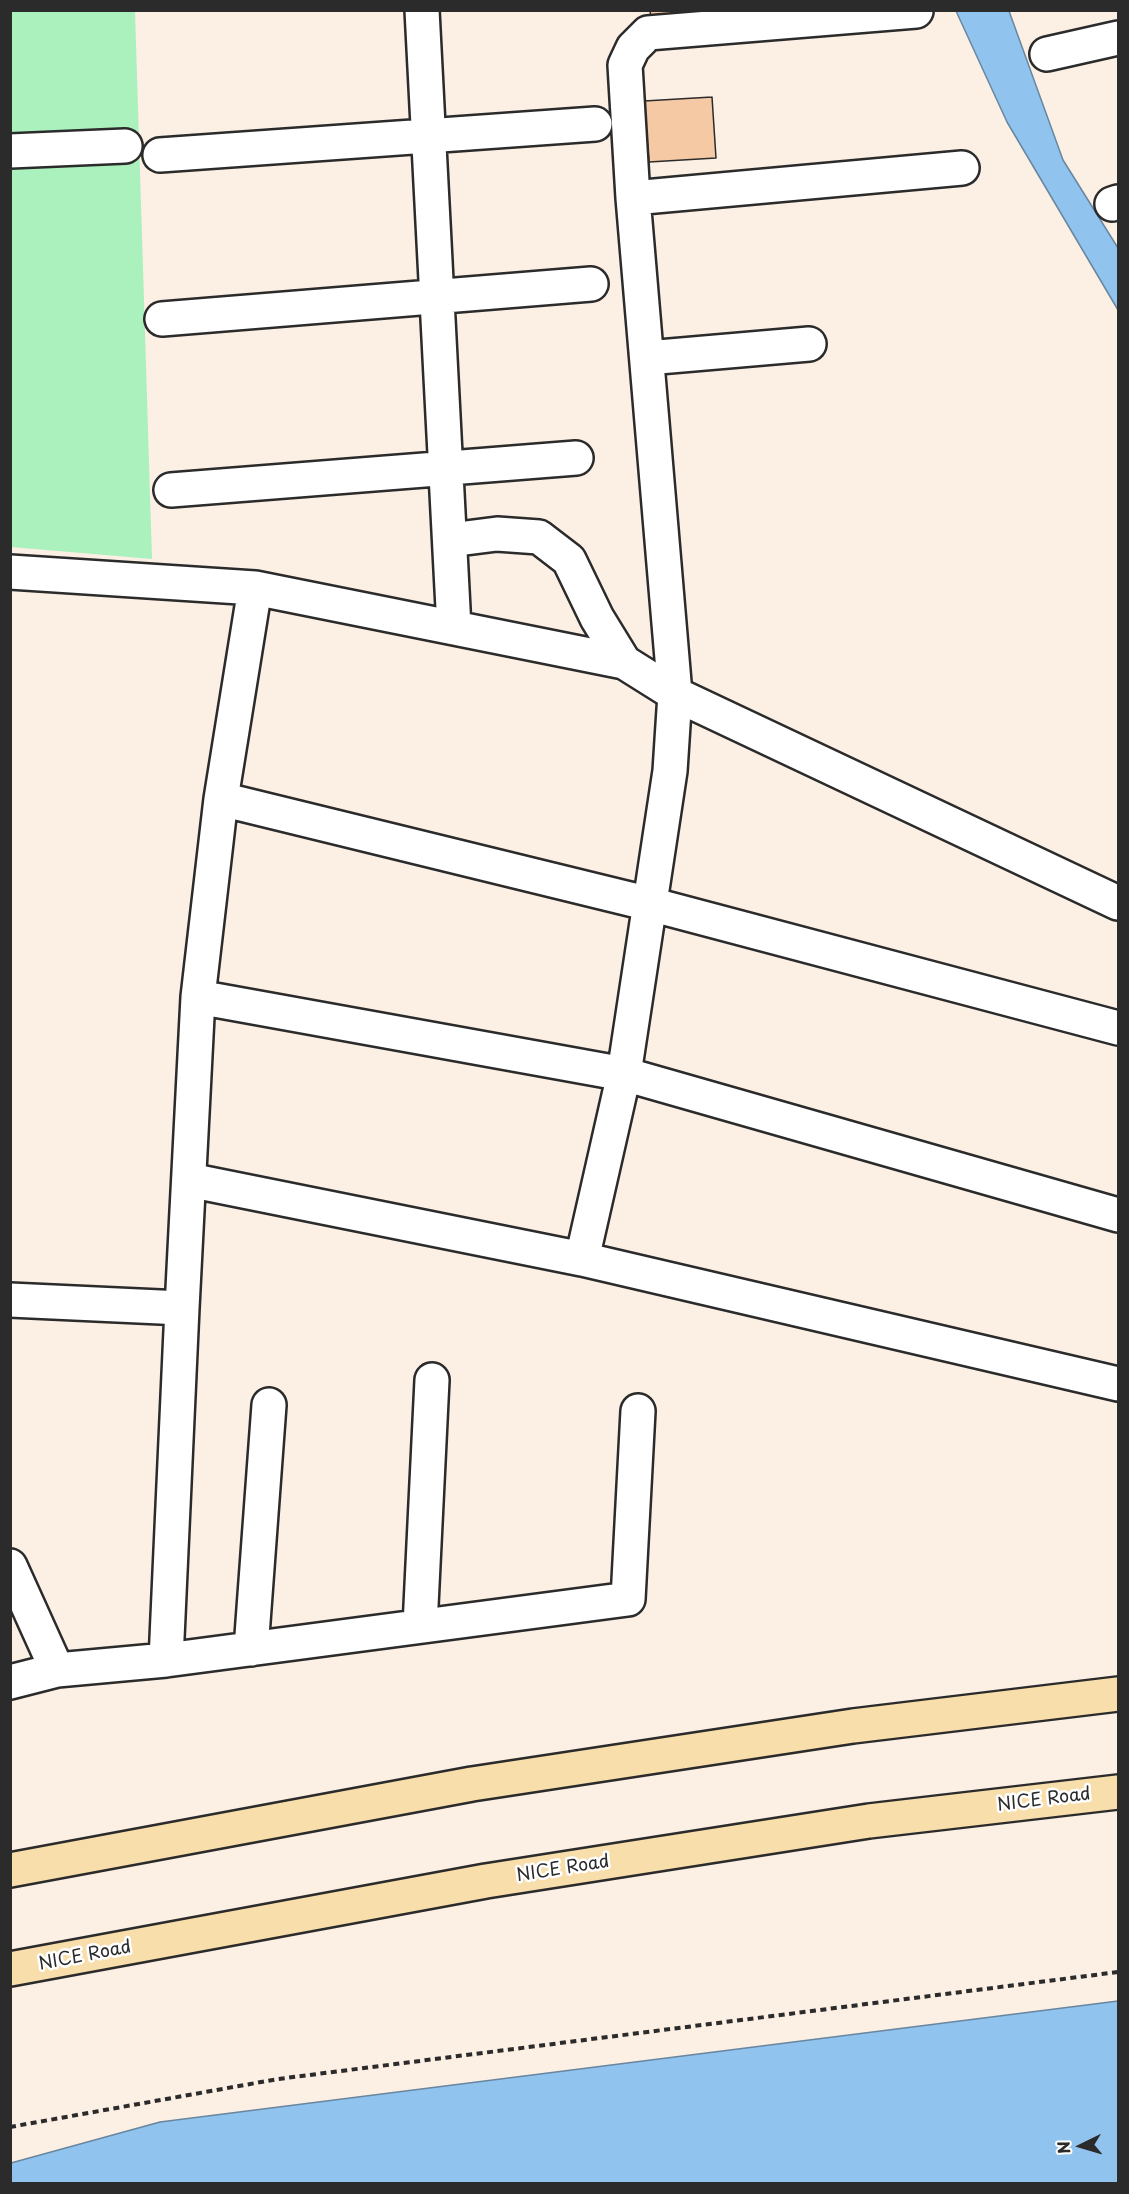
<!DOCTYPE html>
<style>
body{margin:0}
#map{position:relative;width:1129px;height:2194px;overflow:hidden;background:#fcefe4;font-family:"Playpen Sans",sans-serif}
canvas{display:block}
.frame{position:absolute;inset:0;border:12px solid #2b2b2b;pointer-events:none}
.north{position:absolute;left:1051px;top:2116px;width:60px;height:60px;-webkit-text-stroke:4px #fff;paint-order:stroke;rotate:265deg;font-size:16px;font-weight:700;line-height:24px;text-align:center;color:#2b2b2b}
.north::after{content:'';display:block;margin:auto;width:21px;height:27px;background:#2b2b2b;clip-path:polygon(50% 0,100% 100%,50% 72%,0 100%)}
</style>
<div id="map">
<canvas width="1129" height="2194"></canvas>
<div class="frame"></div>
<div class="north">N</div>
</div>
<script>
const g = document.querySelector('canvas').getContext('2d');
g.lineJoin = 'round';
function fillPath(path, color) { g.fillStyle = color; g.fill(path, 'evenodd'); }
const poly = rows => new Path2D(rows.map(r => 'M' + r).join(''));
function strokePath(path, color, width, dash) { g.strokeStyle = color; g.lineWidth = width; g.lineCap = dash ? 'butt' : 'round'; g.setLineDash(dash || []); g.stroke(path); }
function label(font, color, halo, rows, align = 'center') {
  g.font = font + ' "Playpen Sans",sans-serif'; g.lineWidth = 5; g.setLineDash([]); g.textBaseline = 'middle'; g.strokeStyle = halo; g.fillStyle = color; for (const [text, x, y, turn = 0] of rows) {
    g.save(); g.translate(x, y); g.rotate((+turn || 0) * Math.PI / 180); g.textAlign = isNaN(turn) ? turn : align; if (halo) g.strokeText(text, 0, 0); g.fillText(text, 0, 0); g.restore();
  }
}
fillPath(poly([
 [10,11,135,11,152,559,11,547]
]), '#aaf1bd');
const water = poly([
 [956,11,1009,11,1063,160,1118,248,1118,310,1007,122,956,11],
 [1118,2001,1118,2183,11,2183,11,2163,160,2122,1118,2001]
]);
fillPath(water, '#90c3ed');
strokePath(water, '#68869f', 1.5);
const building = poly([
 [650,10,748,10,651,20,650,10],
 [712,97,716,158,649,162,644,101,712,97]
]);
fillPath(building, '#f5c9a4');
strokePath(building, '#2b2b2b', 1.5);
const minor = poly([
 [422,10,454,628],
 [1047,54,1118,38],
 [10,151,125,146],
 [160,155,595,124],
 [633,198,962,168],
 [1112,204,1118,202],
 [162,319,591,284],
 [647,358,809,344],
 [171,490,576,458],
 [450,540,497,534,539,537,569,560,597,618,624,662],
 [10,572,255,588,624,662,675,694,1118,903],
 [255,588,221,799,650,904,1118,1028],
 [198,997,624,1074,670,771,675,694,633,198,625,65,633,48,648,33,916,11],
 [189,1180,582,1259,624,1074,1118,1215],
 [582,1259,1118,1384],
 [10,1300,182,1308,166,1660,57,1670],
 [182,1308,198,997,221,799],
 [10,1566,57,1670,10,1682],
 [420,1626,432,1380],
 [251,1649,269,1405],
 [166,1660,628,1599,638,1411]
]);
const highway = poly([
 [10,1870,472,1784,853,1726,1118,1694],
 [10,1969,486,1881,869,1821,1118,1792]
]);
strokePath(minor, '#2b2b2b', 38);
strokePath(highway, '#2b2b2b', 38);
strokePath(poly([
 [10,2127,278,2079,1118,1972]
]), '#2b2b2b', 4, [6, 4.5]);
strokePath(minor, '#fff', 33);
strokePath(highway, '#f8deab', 33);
label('18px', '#2b2b2b', '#fff', [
 ["NICE Road",1044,1800,-7],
 ["NICE Road",563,1869,-9],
 ["NICE Road",85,1956,-11]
]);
</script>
